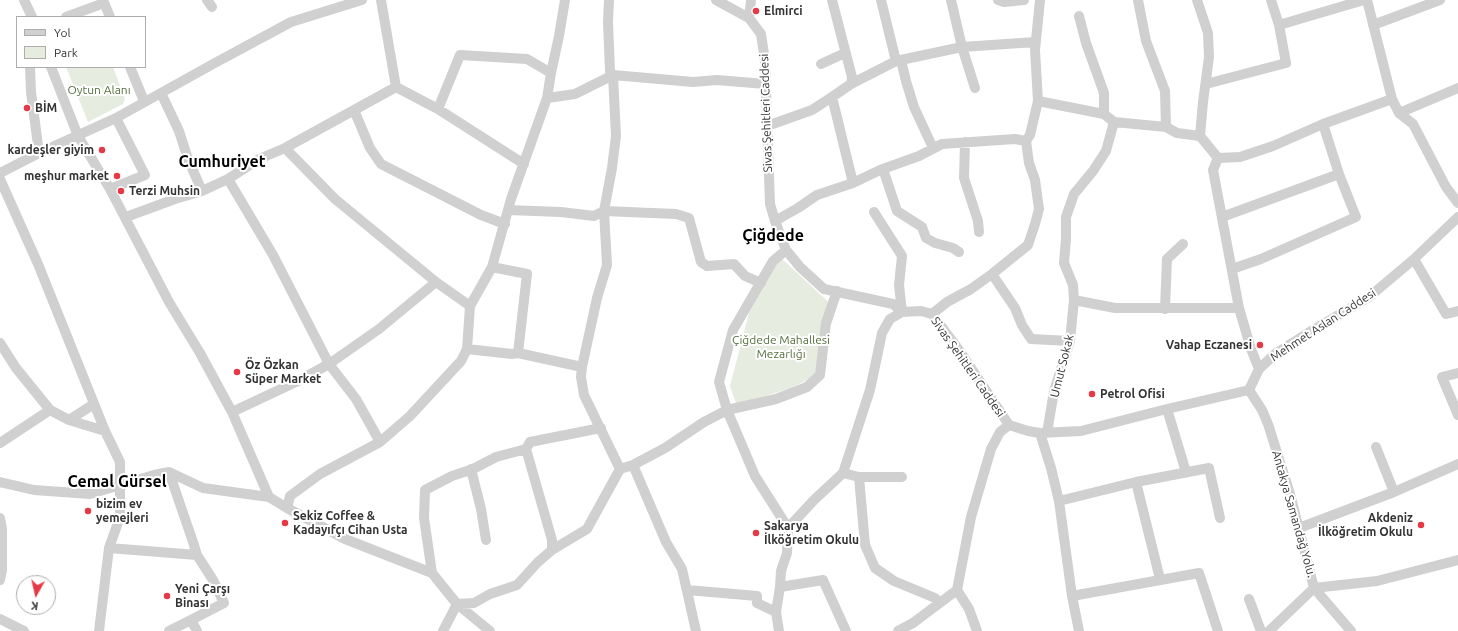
<!DOCTYPE html>
<meta charset="utf-8">
<style>
body{margin:0}
#map{position:relative;width:1458px;height:631px;overflow:hidden;background:#fff;font-family:Ubuntu,sans-serif}
canvas{display:block}
.legend{position:absolute;left:16px;top:16px;width:130px;height:52px;box-sizing:border-box;background:#fff;border:1px solid #adadad;margin:0;padding:5px 7px;list-style:none;font-size:12px;color:#333}
.legend li{display:flex;align-items:center;gap:8px;height:20px}
.legend b{width:20px;border:1px solid #adadad}
.north{position:absolute;left:16px;top:575px;width:40px;height:40px;box-sizing:border-box;background:#fff;border:1px solid #adadad;border-radius:50%;rotate:188deg;font-size:11px;font-weight:700;line-height:16px;text-align:center;color:#333}
.north::after{content:'';display:block;margin:auto;width:14px;height:18px;background:#e63946;clip-path:polygon(50% 0,100% 100%,50% 72%,0 100%)}
</style>
<div id="map">
<canvas width="1458" height="631"></canvas>
<ul class="legend">
<li><b style="height:5px;background:#d0d0d0"></b>Yol</li>
<li><b style="height:11px;background:#e6ecdf"></b>Park</li>
</ul>
<div class="north">K</div>
</div>
<script>
const g = document.querySelector('canvas').getContext('2d');
g.lineJoin = 'round';
function fillPath(path, color) { g.fillStyle = color; g.fill(path, 'evenodd'); }
const poly = rows => new Path2D(rows.map(r => 'M' + r).join(''));
function strokePath(path, color, width, dash) { g.strokeStyle = color; g.lineWidth = width; g.lineCap = dash ? 'butt' : 'round'; g.setLineDash(dash || []); g.stroke(path); }
function label(font, color, halo, rows, align = 'center') {
  g.font = font + ' Ubuntu,sans-serif'; g.lineWidth = 4; g.setLineDash([]); g.textBaseline = 'middle'; g.strokeStyle = halo; g.fillStyle = color; for (const [text, x, y, turn = 0] of rows) {
    g.save(); g.translate(x, y); g.rotate((+turn || 0) * Math.PI / 180); g.textAlign = isNaN(turn) ? turn : align; if (halo) g.strokeText(text, 0, 0); g.fillText(text, 0, 0); g.restore();
  }
}
fillPath(poly([
 [66,67,113,67,125,99,123,104,88,122],
 [779,256,836,309,816,372,809,379,791,388,746,402,737,406,730,386,749,313,761,283]
]), '#e6ecdf');
strokePath(poly([
 [24,0,32,17],
 [103,0,110,17],
 [207,0,212,7],
 [381,0,396,87,438,109,524,164],
 [609,0,608,22,610,71,613,75,616,136,612,168,604,211,607,265,597,298,582,367,581,377,584,395,620,469],
 [716,0,749,18,761,34,765,61,770,204,775,221,786,250,800,267,824,289,893,304,902,312,921,311,932,314,959,350,1009,425,1028,431,1040,433,1081,431,1167,409,1249,390],
 [832,0,852,77,851,84],
 [881,0,896,61],
 [998,0,1004,2,1024,0],
 [1138,0,1146,41,1165,91,1166,127],
 [1197,0,1208,33,1209,57,1203,102,1200,136,1218,158,1213,170,1239,308,1251,349,1259,369],
 [1367,0,1392,99,1399,113,1413,124,1446,187,1458,203],
 [1079,16,1086,43,1104,93,1104,114],
 [66,17,104,3],
 [749,18,751,0],
 [1279,25,1364,0],
 [1373,25,1440,0],
 [901,60,906,81,914,107,933,148],
 [821,64,845,53],
 [30,67,31,92,39,153],
 [51,67,78,136,110,189,169,302,200,353,232,412,269,497],
 [130,67,144,101],
 [1206,84,1286,63,1279,25,1271,0],
 [975,88,962,47,1035,42],
 [161,93,179,131,188,159,202,191],
 [547,98,575,94,613,75,693,82,717,80,765,84],
 [1038,101,1104,114,1114,122,1166,127,1177,133,1200,136],
 [438,109,460,55,527,59,551,73],
 [354,110,370,148,381,164,481,215,505,224],
 [1399,113,1458,88],
 [767,126,812,110,832,97],
 [965,142,964,178,978,221,979,232],
 [285,148,335,199,436,282,470,306],
 [1218,158,1240,157,1273,146,1323,124,1392,99],
 [883,169,897,211,922,227,926,238,935,243,953,248,959,252],
 [0,173,39,153,116,118,213,64,291,22,362,0],
 [0,179,38,264,105,431,120,462,120,517,109,548,99,631],
 [228,179,273,255,329,364,356,399,380,442],
 [853,183,832,97,851,84,896,61,962,47,951,0],
 [110,189,145,175,116,118],
 [508,210,561,212,594,216,604,211,676,214,689,218,701,262,707,266,734,264,745,276,761,283],
 [126,217,175,199,202,191,228,179,259,159,285,148,396,87],
 [1222,217,1339,174],
 [775,221,798,208,817,195,853,183,880,170,919,156,942,144,1015,139,1026,141],
 [786,250,773,261,733,330,719,382,727,410,755,476,788,528],
 [1414,259,1446,314,1458,311],
 [492,267,527,274,518,353],
 [1232,269,1261,259,1356,217,1339,174,1323,124],
 [992,274,1015,308,1022,325,1031,339,1070,341],
 [1074,300,1115,308,1239,308],
 [1165,309,1167,259,1183,244],
 [932,314,947,302,971,289,992,274,1028,245,1035,224,1039,209,1035,180,1029,163,1026,141,1030,135,1038,101,1035,50,1040,0],
 [0,343,16,368,50,410,69,420,105,431],
 [467,349,512,354,518,353,582,367],
 [1458,373,1442,377,1458,415],
 [1249,390,1259,369,1275,354,1313,330,1369,297,1414,259,1458,217],
 [1249,390,1262,410,1268,424,1290,494,1314,588,1351,631],
 [1167,409,1186,472],
 [232,412,298,381,329,364,379,329,436,282],
 [69,420,94,404],
 [1040,433,1051,468,1059,501,1072,596,1079,631],
 [1047,433,1054,391,1070,341,1074,300,1073,285,1064,263,1066,239,1066,217,1074,194,1093,171,1106,151,1114,122],
 [0,443,50,410],
 [1376,447,1394,492],
 [526,449,530,442,601,428],
 [633,465,666,542,682,569,696,631],
 [471,469,481,509,486,540],
 [169,472,193,542,197,555,213,580,224,603,191,620,197,631],
 [843,473,859,477,902,477],
 [859,477,865,545,875,568,894,581,935,598,940,603],
 [0,482,34,490,90,494,154,475,169,472,203,488,269,497,287,508,345,539,432,573,457,604,490,631],
 [1136,482,1160,579],
 [1059,501,1136,482,1209,468,1220,518],
 [287,508,290,496,320,474,380,442,410,416,461,361,467,349,470,306,492,267,511,199,547,98,551,73,559,36,565,0],
 [0,518,2,529,2,570],
 [1299,528,1394,492,1458,464],
 [109,548,197,555],
 [0,566,2,570,0,580],
 [432,573,424,518,425,490,452,476,473,469,496,457,526,449,552,540,552,550],
 [780,587,823,580,846,631],
 [687,590,757,596,757,603,776,612],
 [957,590,969,609,977,631],
 [1072,596,1199,573,1218,631],
 [1249,599,1261,631],
 [0,619,24,631],
 [169,631,191,620],
 [443,631,457,604,474,603,490,594,517,585,538,562,552,550,587,529,620,469,633,465,665,448,704,422,727,410,776,399,807,387,820,375,826,323,837,291],
 [779,631,776,612,780,587,781,571,787,553,788,528,814,500,843,473,870,390,882,333,890,319,902,312,899,285,902,256,874,212],
 [898,631,913,623,957,590,971,517,991,449,1000,432,1009,425],
 [1269,631,1314,588,1377,581,1458,560]
]), '#d0d0d0', 10);
for (const [x, y, r, color] of [
 [756,11,4,"#e63946"],
 [27,108,4,"#e63946"],
 [102,150,4,"#e63946"],
 [117,176,4,"#e63946"],
 [121,191,4,"#e63946"],
 [1260,345,4,"#e63946"],
 [237,372,4,"#e63946"],
 [1092,394,4,"#e63946"],
 [88,511,4,"#e63946"],
 [285,523,4,"#e63946"],
 [1421,525,4,"#e63946"],
 [756,533,4,"#e63946"],
 [167,596,4,"#e63946"]
]) { const dot = new Path2D(); dot.arc(x, y, r, 0, 2 * Math.PI); g.fillStyle = color; g.fill(dot); strokePath(dot, '#fff', 1.5); }
label('bold 12px', '#333', '#fff', [
 ["Elmirci",764,11],
 ["BİM",35,108],
 ["kardeşler giyim",94,150,"right"],
 ["meşhur market",109,176,"right"],
 ["Terzi Muhsin",129,191],
 ["Vahap Eczanesi",1252,345,"right"],
 ["Öz Özkan",245,365],
 ["Süper Market",245,379],
 ["Petrol Ofisi",1100,394],
 ["bizim ev",96,504],
 ["yemejleri",96,518],
 ["Sekiz Coffee &",293,516],
 ["Kadayıfçı Cihan Usta",293,530],
 ["Akdeniz",1413,518,"right"],
 ["İlköğretim Okulu",1413,532,"right"],
 ["Sakarya",764,526],
 ["İlköğretim Okulu",764,540],
 ["Yeni Çarşı",175,589],
 ["Binası",175,603]
], 'left');
label('12px', '#56703f', '#fff', [
 ["Oytun Alanı",99,90],
 ["Çiğdede Mahallesi",781,340],
 ["Mezarlığı",781,354]
]);
label('12px', '#333', '#fff', [
 ["Sivas Şehitleri Caddesi",766,113,-92],
 ["Mehmet Aslan Caddesi",1323,325,-33],
 ["Umut Sokak",1062,366,-76],
 ["Sivas Şehitleri Caddesi",968,367,55],
 ["Antakya Samandağ Yolu.",1294,514,74]
]);
label('bold 16px', '#000', '#fff', [
 ["Cumhuriyet",222,162],
 ["Çiğdede",773,236],
 ["Cemal Gürsel",117,482]
]);
</script>
